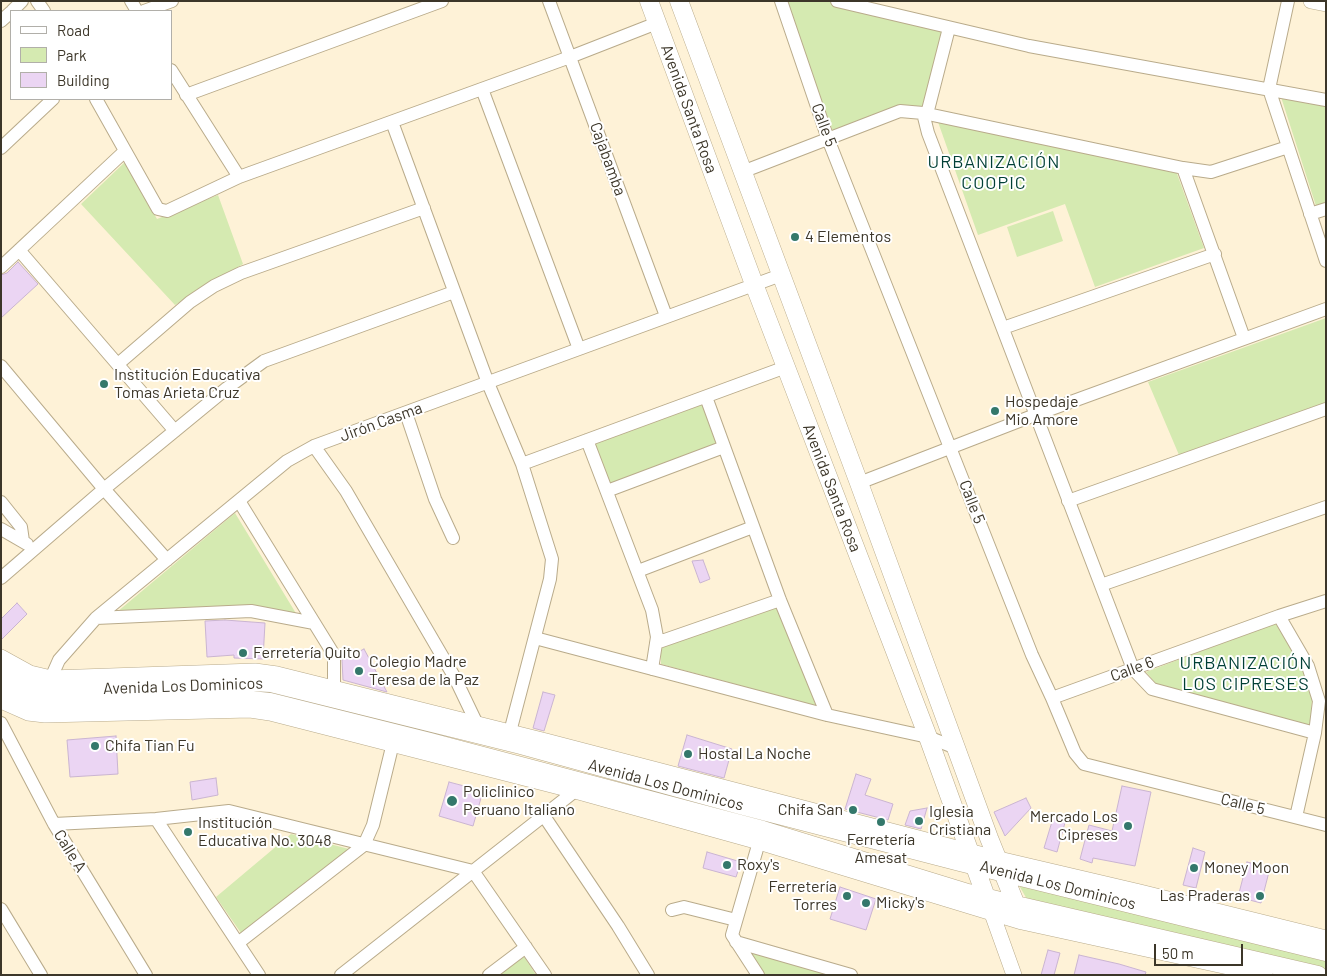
<!DOCTYPE html>
<meta charset="utf-8">
<style>
body{margin:0}
#map{position:relative;width:1327px;height:976px;overflow:hidden;background:#fef2d7;font-family:Barlow,sans-serif}
canvas{display:block}
.frame{position:absolute;inset:0;border:2px solid #3c3629;pointer-events:none}
.legend{position:absolute;left:10px;top:10px;width:162px;height:90px;box-sizing:border-box;background:#fff;border:1px solid #b1afa9;margin:0;padding:6px 9px;list-style:none;font-size:15px;color:#3c3629}
.legend li{display:flex;align-items:center;gap:10px;height:25px}
.legend b{width:25px;border:1px solid #b1afa9}
.scale{position:absolute;left:1154px;top:944px;width:89px;height:22px;box-sizing:border-box;border:2px solid #3c3629;border-top:0;padding-left:6px;font-size:15px;line-height:18px;white-space:nowrap;color:#3c3629;-webkit-text-stroke:4px #fff;paint-order:stroke}
</style>
<div id="map">
<canvas width="1327" height="976"></canvas>
<div class="frame"></div>
<ul class="legend">
<li><b style="height:6px;background:#fff"></b>Road</li>
<li><b style="height:14px;background:#d5eab1"></b>Park</li>
<li><b style="height:14px;background:#ebd5f3"></b>Building</li>
</ul>
<div class="scale">50 m</div>
</div>
<script>
const g = document.querySelector('canvas').getContext('2d');
g.lineJoin = 'round';
function fillPath(path, color) { g.fillStyle = color; g.fill(path, 'evenodd'); }
const poly = rows => new Path2D(rows.map(r => 'M' + r).join(''));
function strokePath(path, color, width, dash) { g.strokeStyle = color; g.lineWidth = width; g.lineCap = dash ? 'butt' : 'round'; g.setLineDash(dash || []); g.stroke(path); }
function label(font, color, halo, rows, align = 'center') {
  g.font = font + ' Barlow,sans-serif'; g.lineWidth = 4; g.setLineDash([]); g.textBaseline = 'middle'; g.strokeStyle = halo; g.fillStyle = color; for (const [text, x, y, turn = 0] of rows) {
    g.save(); g.translate(x, y); g.rotate((+turn || 0) * Math.PI / 180); g.textAlign = isNaN(turn) ? turn : align; if (halo) g.strokeText(text, 0, 0); g.fillText(text, 0, 0); g.restore();
  }
}
fillPath(poly([
 [784,1,827,1,945,30,924,110,834,134],
 [1281,97,1326,105,1326,202,1316,206],
 [938,122,1176,171,1204,248,1095,287,1065,204,978,235],
 [125,162,157,219,218,195,243,264,175,305,81,204],
 [1053,211,1063,241,1017,257,1007,227],
 [1326,318,1326,403,1179,455,1148,382],
 [703,403,718,445,610,484,594,443],
 [235,513,297,615,117,612],
 [778,607,816,706,661,664,661,647],
 [1275,623,1304,669,1312,700,1310,727,1157,685,1146,672],
 [291,834,349,849,241,933,216,897],
 [1017,882,1326,960,1326,973,1028,901],
 [748,951,832,975,764,975],
 [521,952,536,975,491,975]
]), '#d5eab1');
const building = poly([
 [18,262,38,284,1,318,1,275,7,273,18,262],
 [703,560,710,579,700,583,692,561,703,560],
 [17,603,27,614,1,640,1,619,17,603],
 [225,620,265,623,263,659,234,658,234,655,207,657,205,621,225,620],
 [364,649,387,692,343,680,342,660,364,649],
 [543,692,555,695,544,731,533,728,543,692],
 [687,735,732,749,724,778,678,766,687,735],
 [116,736,118,774,70,777,67,740,116,736],
 [856,774,871,779,865,795,893,804,888,820,845,809,856,774],
 [216,778,218,795,192,800,190,782,216,778],
 [449,782,483,791,473,826,439,816,449,782],
 [1122,786,1151,792,1135,866,1093,858,1092,863,1080,859,1089,825,1112,831,1122,786],
 [1026,798,1031,808,1005,836,994,812,1026,798],
 [927,808,921,829,905,825,910,811,927,808],
 [1054,815,1066,819,1057,852,1044,848,1054,815],
 [1193,848,1205,852,1196,888,1183,885,1193,848],
 [707,852,741,862,736,877,703,868,707,852],
 [1247,862,1270,868,1261,903,1238,897,1247,862],
 [840,887,876,899,866,930,830,919,840,887],
 [1048,950,1060,953,1054,975,1041,975,1048,950],
 [1079,955,1119,964,1146,972,1145,975,1074,975,1079,955]
]);
fillPath(building, '#ebd5f3');
strokePath(building, '#cab4d1', 1);
const minor = poly([
 [37,1,44,11],
 [131,1,137,11],
 [549,1,666,316],
 [781,1,828,139,1032,655,1052,698,1075,753,1084,764,1326,825],
 [837,1,1029,46,1326,100],
 [1288,1,1269,89,1326,261],
 [12,11,22,1],
 [144,11,172,1],
 [1,21,11,12],
 [171,70,239,177],
 [482,89,579,349],
 [186,95,442,1],
 [96,99,158,209,167,211,239,177,570,57,657,23],
 [923,113,928,133,1133,669,1152,689,1315,733],
 [927,114,949,28],
 [392,122,488,383,522,464,552,559,550,579,510,732],
 [1,148,53,99],
 [1183,168,1244,338],
 [742,172,900,111,923,113,1183,168,1211,172,1288,147],
 [1310,214,1326,209],
 [19,250,175,431],
 [1,267,125,151],
 [1003,328,1215,254],
 [118,364,190,302,214,286,241,273,424,208],
 [1,366,104,489,167,560],
 [706,397,780,600,827,715],
 [406,413,435,499,453,538],
 [587,440,652,610,657,637,652,669],
 [314,446,346,491,455,678,477,724],
 [522,464,786,367],
 [859,483,1035,415,1326,309],
 [607,491,724,447],
 [239,501,334,655,334,688],
 [1068,501,1326,409],
 [1,502,21,527,23,541],
 [1,529,27,544],
 [638,571,753,527],
 [1,578,104,489,227,388,264,361,454,292],
 [1101,585,1326,507],
 [1279,616,1308,666,1319,701,1315,733,1296,817],
 [96,618,251,611,314,623],
 [535,638,827,715,928,737,956,748],
 [656,643,780,600],
 [51,678,59,660,96,618,287,461,314,446,781,275],
 [1052,698,1279,616,1326,601],
 [1,723,54,824,146,975],
 [544,816,618,926,648,975],
 [156,819,259,975],
 [54,824,156,819,229,811,473,871,545,975],
 [1,909,41,975],
 [672,910,684,907,736,920],
 [736,942,851,975],
 [238,943,364,845,373,825,393,743],
 [341,975,575,791],
 [489,975,526,947],
 [758,975,732,935,759,842]
]);
const tertiary = poly([
 [1311,1,1326,4],
 [1,657,30,673,51,678,255,671,277,674,546,741,999,859,1140,892,1326,938],
 [1,701,28,713,45,715,250,710,270,713,575,791,759,842,1022,922,1265,975],
 [990,908,1014,975]
]);
const secondary = poly([
 [649,1,754,284,928,737,986,897],
 [679,1,859,483,989,838,1016,905],
 [1,672,19,683,46,690,252,682,271,683,521,745,740,805,960,862,1326,952],
 [1,689,27,701,49,705,87,706,250,700,270,702,430,742,763,830,968,893,1016,905,1318,975]
]);
strokePath(minor, '#b9ab8b', 14);
strokePath(tertiary, '#b9ab8b', 16);
strokePath(secondary, '#b9ab8b', 19);
strokePath(minor, '#fff', 12);
strokePath(tertiary, '#fff', 15);
strokePath(secondary, '#fff', 18);
for (const [x, y, r, color] of [
 [795,237,5,"#34786b"],
 [104,384,5,"#34786b"],
 [995,411,5,"#34786b"],
 [243,653,5,"#34786b"],
 [359,671,5,"#34786b"],
 [95,746,5,"#34786b"],
 [688,754,5,"#34786b"],
 [452,801,6,"#34786b"],
 [853,810,5,"#34786b"],
 [919,821,5,"#34786b"],
 [881,822,5,"#34786b"],
 [1128,826,5,"#34786b"],
 [188,832,5,"#34786b"],
 [727,865,5,"#34786b"],
 [1194,868,5,"#34786b"],
 [847,896,5,"#34786b"],
 [1260,896,5,"#34786b"],
 [866,903,5,"#34786b"]
]) { const dot = new Path2D(); dot.arc(x, y, r, 0, 2 * Math.PI); g.fillStyle = color; g.fill(dot); strokePath(dot, '#fff', 2); }
label('16px', '#3c3629', '#fff', [
 ["Avenida Santa Rosa",689,109,70],
 ["Calle 5",824,125,70],
 ["Cajabamba",608,159,70],
 ["Jirón Casma",381,422,-20],
 ["Avenida Santa Rosa",832,488,69],
 ["Calle 5",972,502,69],
 ["Calle 6",1132,669,-20],
 ["Avenida Los Dominicos",183,686,-2],
 ["Avenida Los Dominicos",666,785,15],
 ["Calle 5",1243,804,14],
 ["Calle A",70,851,58],
 ["Avenida Los Dominicos",1058,885,14]
]);
label('16px', '#3c3629', '#fff', [
 ["4 Elementos",805,237],
 ["Institución Educativa",114,375],
 ["Tomas Arieta Cruz",114,393],
 ["Hospedaje",1005,402],
 ["Mio Amore",1005,420],
 ["Ferretería Quito",253,653],
 ["Colegio Madre",369,662],
 ["Teresa de la Paz",369,680],
 ["Chifa Tian Fu",105,746],
 ["Hostal La Noche",698,754],
 ["Policlinico",463,792],
 ["Peruano Italiano",463,810],
 ["Chifa San",843,810,"right"],
 ["Iglesia",929,812],
 ["Cristiana",929,830],
 ["Mercado Los",1118,817,"right"],
 ["Cipreses",1118,835,"right"],
 ["Institución",198,823],
 ["Educativa No. 3048",198,841],
 ["Ferretería",881,840,"center"],
 ["Amesat",881,858,"center"],
 ["Roxy's",737,865],
 ["Money Moon",1204,868],
 ["Ferretería",837,887,"right"],
 ["Torres",837,905,"right"],
 ["Las Praderas",1250,896,"right"],
 ["Micky's",876,903]
], 'left');
g.letterSpacing = '1px';
label('18px', '#003f36', '#fff', [
 ["URBANIZACIÓN",994,162],
 ["COOPIC",994,183],
 ["URBANIZACIÓN",1246,663],
 ["LOS CIPRESES",1246,684]
]);
g.letterSpacing = '0px';
</script>
